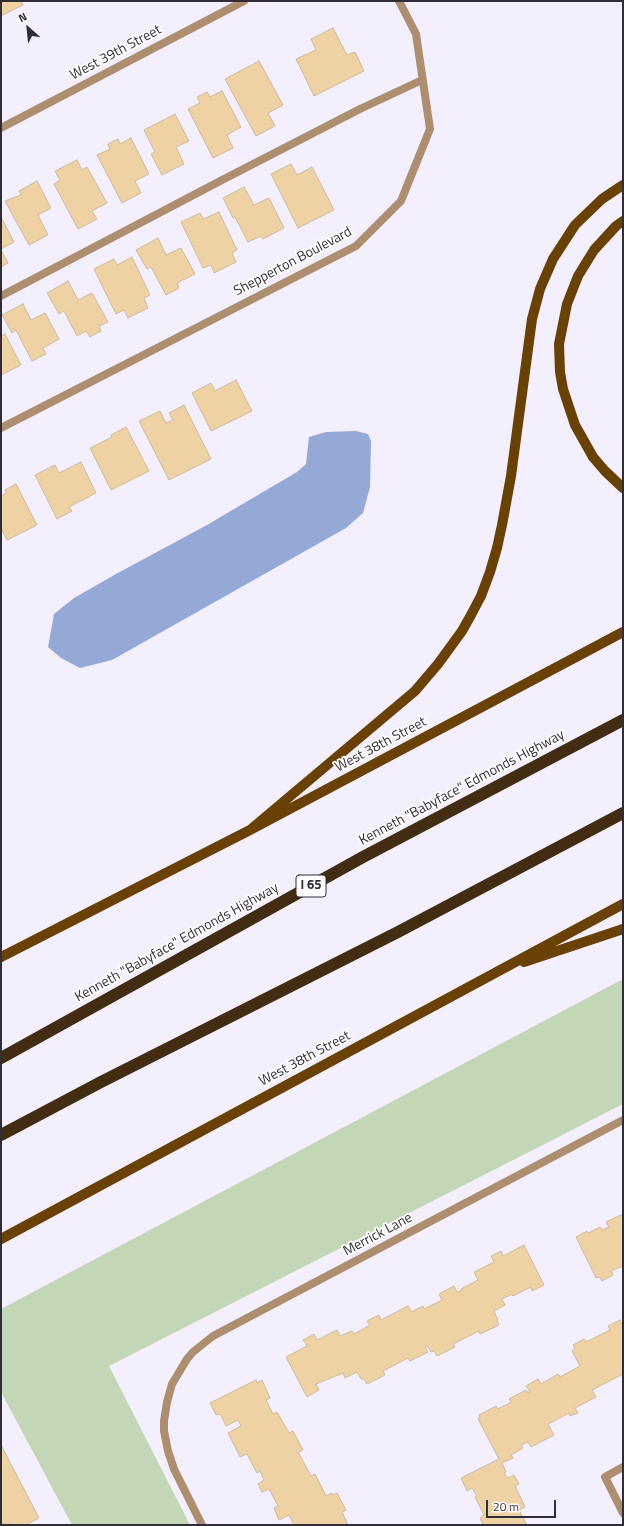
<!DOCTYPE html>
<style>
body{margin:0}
#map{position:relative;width:624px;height:1526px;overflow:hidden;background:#f4effc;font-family:"Titillium Web",sans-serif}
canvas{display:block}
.frame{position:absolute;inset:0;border:2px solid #302c38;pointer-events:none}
.north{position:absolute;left:8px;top:8px;width:40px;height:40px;-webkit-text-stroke:3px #fff;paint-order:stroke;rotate:333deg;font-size:11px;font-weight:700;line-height:16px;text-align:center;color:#302c38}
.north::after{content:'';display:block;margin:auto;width:14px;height:18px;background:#302c38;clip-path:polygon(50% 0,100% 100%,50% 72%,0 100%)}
.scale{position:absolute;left:486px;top:1500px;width:70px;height:18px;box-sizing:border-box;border:2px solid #302c38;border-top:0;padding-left:5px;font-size:12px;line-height:14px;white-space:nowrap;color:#302c38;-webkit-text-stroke:3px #fff;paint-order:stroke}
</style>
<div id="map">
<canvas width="624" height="1526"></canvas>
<div class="frame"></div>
<div class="north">N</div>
<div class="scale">20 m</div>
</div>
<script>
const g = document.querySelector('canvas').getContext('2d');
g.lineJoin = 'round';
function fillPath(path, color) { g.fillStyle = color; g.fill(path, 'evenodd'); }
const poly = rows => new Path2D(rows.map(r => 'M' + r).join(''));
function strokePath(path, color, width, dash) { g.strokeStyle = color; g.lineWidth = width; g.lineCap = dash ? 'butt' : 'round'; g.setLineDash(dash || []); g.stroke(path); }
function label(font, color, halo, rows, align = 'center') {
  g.font = font + ' "Titillium Web",sans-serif'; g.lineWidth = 3.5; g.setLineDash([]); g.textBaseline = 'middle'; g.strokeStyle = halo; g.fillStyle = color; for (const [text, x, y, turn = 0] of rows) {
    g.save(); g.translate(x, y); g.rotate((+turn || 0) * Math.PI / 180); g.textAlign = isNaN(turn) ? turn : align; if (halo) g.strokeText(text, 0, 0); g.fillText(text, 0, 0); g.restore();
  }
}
fillPath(poly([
 [623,979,623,1104,109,1366,190,1525,72,1525,1,1392,1,1309]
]), '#c3d6b6');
fillPath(poly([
 [356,431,368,434,371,441,370,487,363,513,346,528,112,660,80,668,61,658,48,647,54,614,74,598,116,574,207,525,297,472,306,464,309,437,326,432]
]), '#94a9d5');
const building = poly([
 [1,1,21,1,23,5,1,16,1,1],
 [333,28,347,55,355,52,364,71,314,96,296,59,316,50,311,39,333,28],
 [259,61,283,105,268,113,275,126,256,136,225,79,259,61],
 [222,91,241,127,227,135,233,148,213,158,188,109,200,103,197,97,207,92,210,97,222,91],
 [175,114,189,141,176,147,184,164,162,175,151,154,155,152,144,130,175,114],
 [131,138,149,174,135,181,141,193,122,203,97,155,110,149,108,144,118,139,120,144,131,138],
 [77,160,82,170,87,167,107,203,92,211,97,219,78,229,54,184,60,180,55,171,77,160],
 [291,164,297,175,312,167,334,210,298,228,271,174,291,164],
 [37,181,51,208,38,215,48,235,29,245,5,201,21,195,19,191,37,181],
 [244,187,254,205,269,198,284,228,263,239,261,236,248,242,235,217,233,218,223,198,244,187],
 [219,212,237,250,232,253,236,262,214,273,211,265,203,268,181,222,200,213,203,219,219,212],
 [1,217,14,242,1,249,1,217],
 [158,238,166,255,181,248,195,274,177,283,179,288,166,295,151,267,147,269,136,250,158,238],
 [1,250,8,263,1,267,1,250],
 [132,257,150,295,144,298,148,308,128,318,124,310,116,314,94,269,114,259,117,265,132,257],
 [68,281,78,300,92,293,108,322,99,326,101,331,90,337,86,331,77,336,64,311,59,314,47,293,68,281],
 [23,304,31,320,45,313,59,339,43,348,46,354,32,361,16,330,12,333,2,315,23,304],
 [5,334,21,365,1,375,1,336,5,334],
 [236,380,252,411,211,431,192,393,211,383,215,391,236,380],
 [184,405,211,459,169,480,139,421,160,411,166,423,173,420,169,413,184,405],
 [126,427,149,471,111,490,90,448,112,437,111,435,126,427],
 [81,462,96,493,69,507,72,511,57,519,35,475,55,465,59,473,81,462],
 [16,484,37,525,7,540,1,528,1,496,6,493,5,490,16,484],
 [623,1214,623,1266,611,1271,613,1275,602,1281,600,1277,596,1278,576,1237,587,1231,588,1233,600,1227,602,1230,609,1227,606,1222,623,1214],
 [524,1245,544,1285,532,1291,531,1287,513,1296,512,1294,502,1299,505,1305,494,1311,498,1320,497,1321,499,1325,480,1334,479,1331,453,1344,455,1347,437,1356,434,1351,431,1352,428,1346,425,1347,428,1352,410,1361,408,1358,383,1371,385,1375,367,1384,364,1379,361,1379,357,1372,345,1378,343,1373,316,1384,319,1390,307,1397,286,1357,307,1346,303,1340,314,1334,317,1340,337,1330,340,1336,352,1331,354,1334,370,1325,367,1321,379,1315,381,1320,408,1306,411,1312,423,1306,424,1309,442,1300,439,1294,454,1286,457,1292,462,1290,461,1289,478,1280,474,1272,494,1262,491,1256,501,1251,503,1256,524,1245],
 [620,1320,622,1324,623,1323,623,1374,592,1390,596,1397,575,1408,578,1413,570,1416,569,1413,548,1424,554,1435,531,1447,528,1442,521,1445,523,1448,511,1455,513,1458,502,1463,506,1472,504,1473,508,1478,514,1475,519,1484,515,1486,525,1507,519,1510,527,1525,483,1525,480,1518,484,1515,475,1497,477,1496,472,1488,467,1491,461,1478,499,1459,478,1419,480,1418,479,1415,496,1406,498,1409,511,1402,509,1399,526,1390,528,1393,530,1392,526,1386,538,1379,541,1384,558,1374,560,1377,580,1366,572,1351,575,1349,573,1345,584,1339,586,1342,610,1330,608,1326,620,1320],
 [256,1380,257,1383,262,1380,270,1398,266,1400,273,1414,277,1412,289,1433,293,1431,303,1450,298,1452,311,1476,315,1474,326,1496,332,1493,333,1495,337,1493,346,1510,342,1512,348,1525,294,1525,289,1515,279,1520,274,1508,278,1506,269,1489,262,1492,258,1484,264,1480,260,1471,257,1473,247,1454,240,1457,228,1433,241,1426,238,1420,226,1426,220,1414,216,1415,210,1403,256,1380],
 [1,1445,39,1518,25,1525,1,1524,1,1445]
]);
fillPath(building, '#eed2a3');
strokePath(building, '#ccba9d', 1);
strokePath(poly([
 [1,296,224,179,360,109,422,80]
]), '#ad8f6f', 8);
strokePath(poly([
 [1,128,244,1],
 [1,428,356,246,401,201,430,129,416,34,399,1],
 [623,1467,605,1477,623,1513],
 [202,1525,174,1469,168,1451,164,1431,164,1421,167,1402,172,1384,187,1359,193,1352,213,1336,623,1120]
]), '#ad8f6f', 8);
strokePath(poly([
 [623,221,616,226,594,250,578,276,567,304,559,344,560,372,563,389,575,425,593,457,605,471,623,488],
 [250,830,415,691,438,664,462,631,471,615,481,596,490,572,497,548,502,525,511,476,532,319,540,289,553,259,575,225,602,199,623,185],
 [1,957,250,830,623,632],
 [524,962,623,929],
 [1,1239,623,904]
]), '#694104', 10);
strokePath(poly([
 [1,1058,363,857,623,720],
 [1,1135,101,1082,398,932,623,813]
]), '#422d12', 12);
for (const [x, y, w] of [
 [311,886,30]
]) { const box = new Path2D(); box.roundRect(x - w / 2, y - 11, w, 22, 3); g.fillStyle = '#fff'; g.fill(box); strokePath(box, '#302c38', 1); }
label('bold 13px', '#302c38', null, [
 ["I 65",311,886]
]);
label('14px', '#302c38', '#fff', [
 ["West 39th Street",116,53,-28],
 ["Shepperton Boulevard",293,262,-28],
 ["West 38th Street",381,745,-28],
 ["Kenneth \"Babyface\" Edmonds Highway",462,788,-28],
 ["Kenneth \"Babyface\" Edmonds Highway",177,943,-29],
 ["West 38th Street",305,1059,-28],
 ["Merrick Lane",378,1235,-28]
]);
</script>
